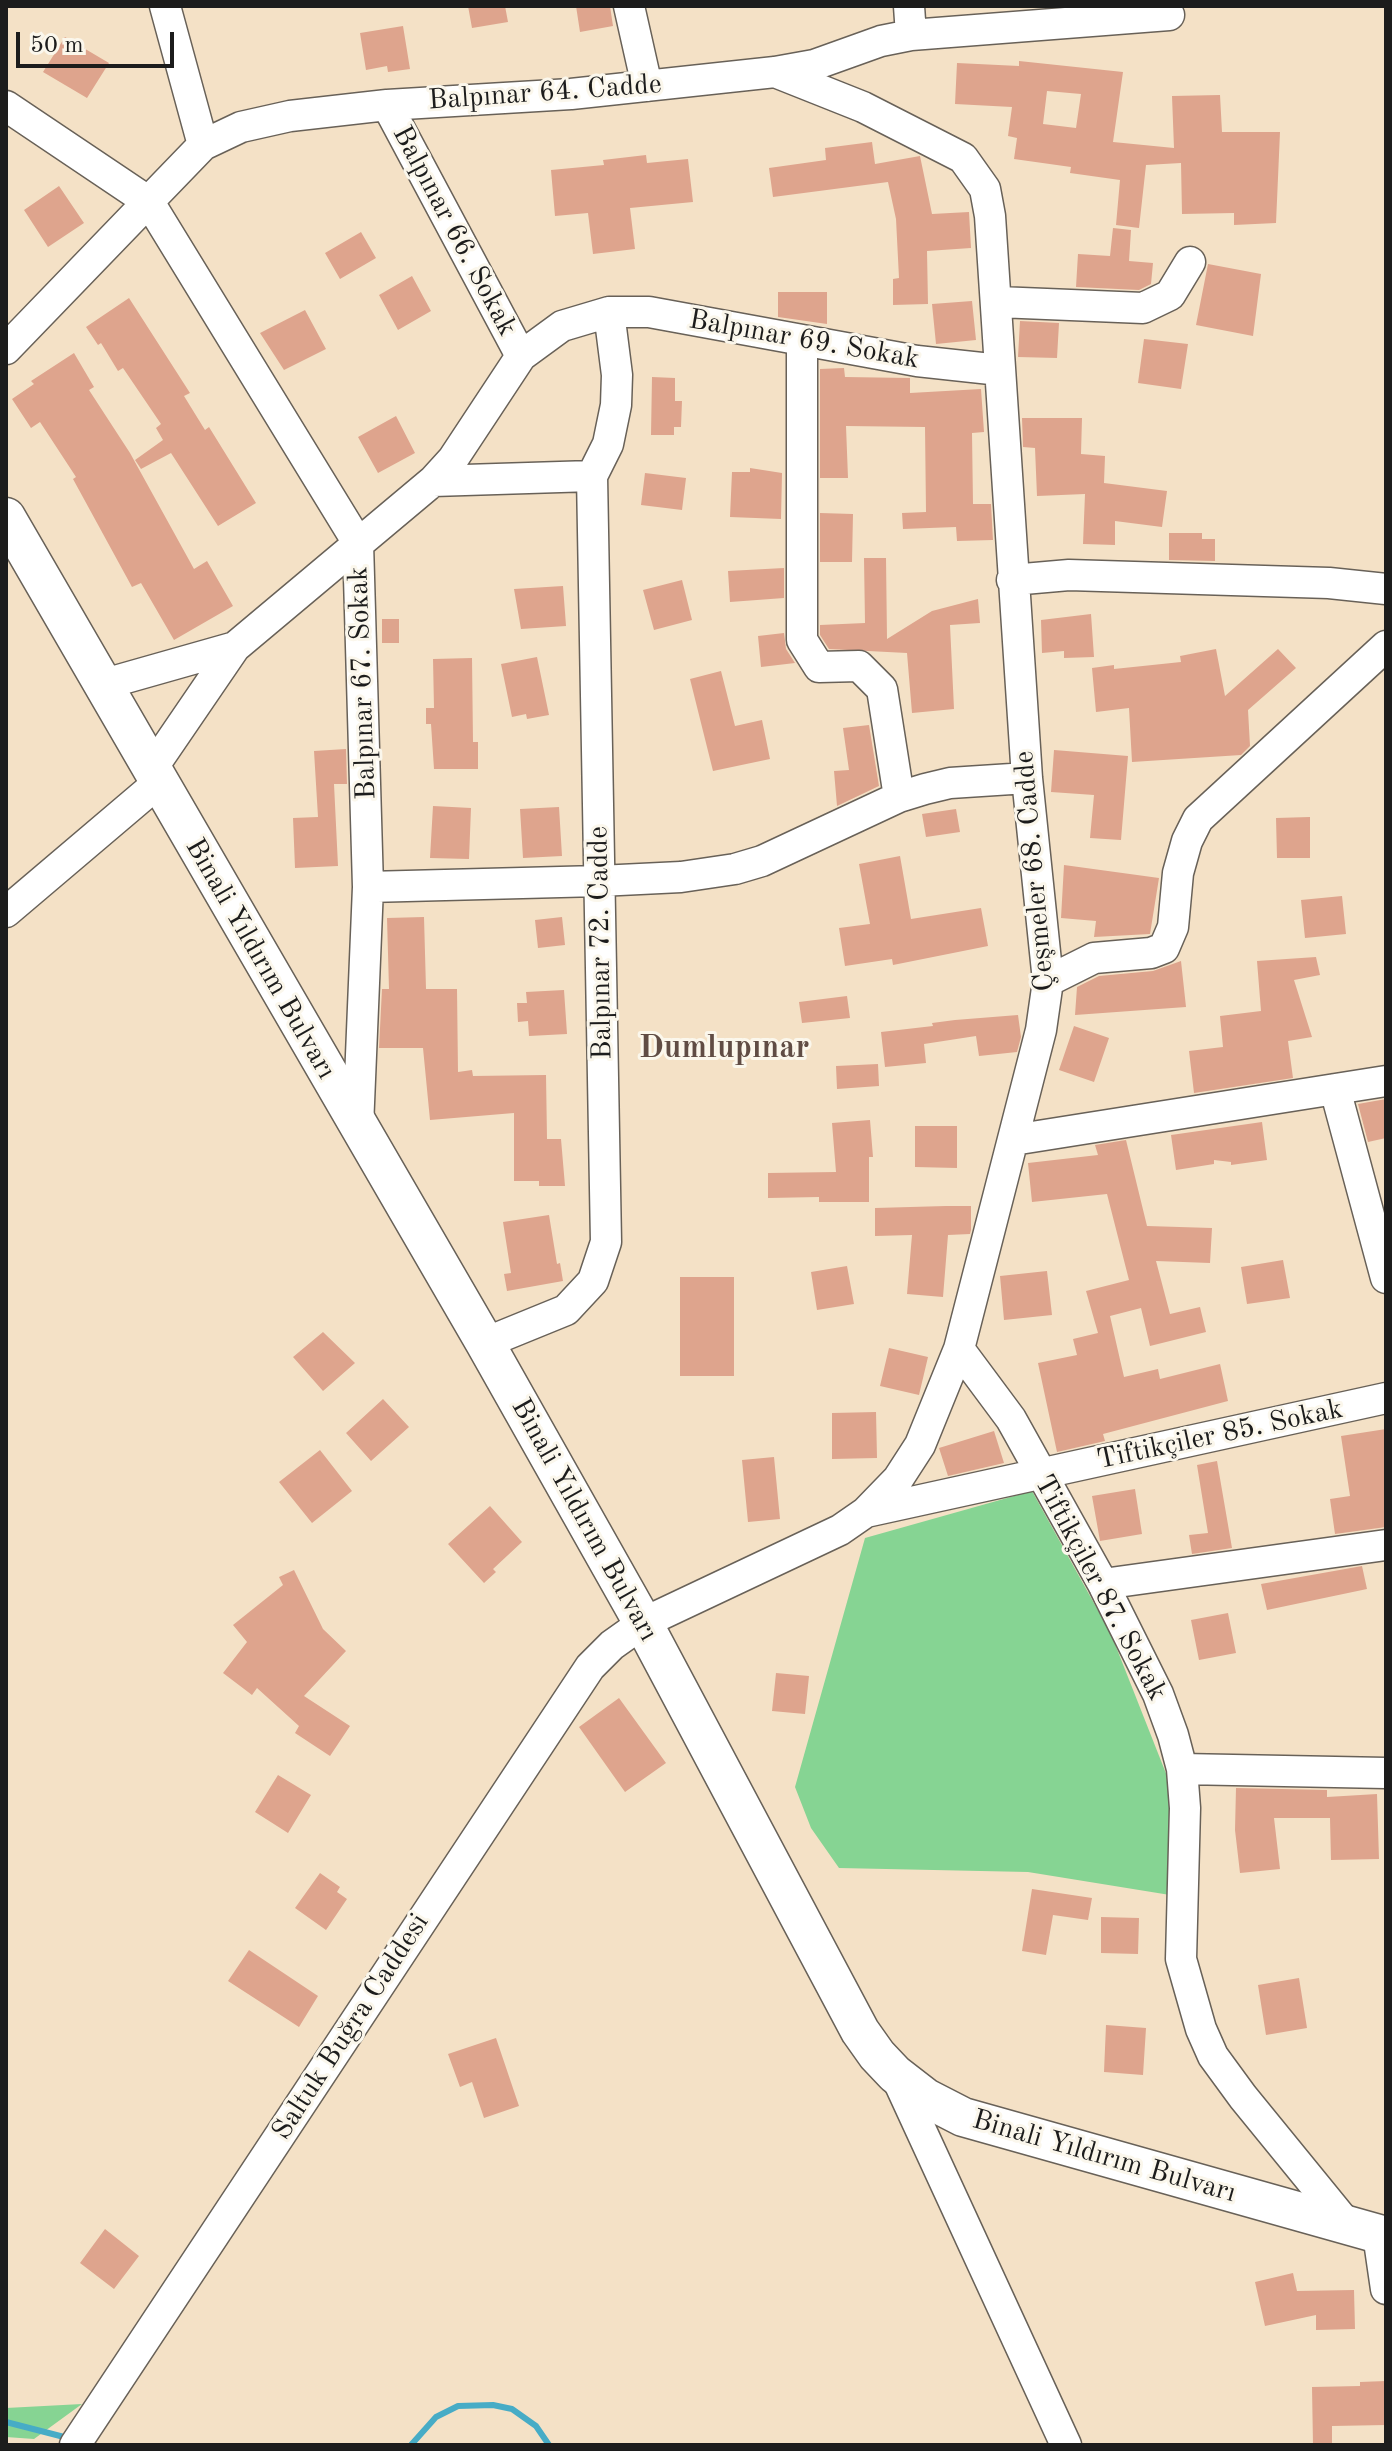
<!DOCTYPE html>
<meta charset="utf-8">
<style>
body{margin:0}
#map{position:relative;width:1392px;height:2451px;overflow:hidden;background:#f4e1c6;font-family:"Old Standard TT",serif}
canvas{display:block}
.frame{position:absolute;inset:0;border:8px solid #1c1c1c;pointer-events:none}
.scale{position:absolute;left:16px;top:32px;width:158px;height:36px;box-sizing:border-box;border:4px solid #1c1c1c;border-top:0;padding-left:10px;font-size:24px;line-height:28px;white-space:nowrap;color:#1c1c1c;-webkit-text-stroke:6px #fbf7ec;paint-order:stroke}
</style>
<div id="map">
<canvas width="1392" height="2451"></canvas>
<div class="frame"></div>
<div class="scale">50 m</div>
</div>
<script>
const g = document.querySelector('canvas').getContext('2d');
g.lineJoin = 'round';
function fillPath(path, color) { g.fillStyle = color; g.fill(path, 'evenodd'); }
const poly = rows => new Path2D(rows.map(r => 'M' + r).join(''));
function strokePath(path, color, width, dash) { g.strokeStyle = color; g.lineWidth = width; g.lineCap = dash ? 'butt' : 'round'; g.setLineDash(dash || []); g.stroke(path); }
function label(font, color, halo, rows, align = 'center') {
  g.font = font + ' "Old Standard TT",serif'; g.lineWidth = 6; g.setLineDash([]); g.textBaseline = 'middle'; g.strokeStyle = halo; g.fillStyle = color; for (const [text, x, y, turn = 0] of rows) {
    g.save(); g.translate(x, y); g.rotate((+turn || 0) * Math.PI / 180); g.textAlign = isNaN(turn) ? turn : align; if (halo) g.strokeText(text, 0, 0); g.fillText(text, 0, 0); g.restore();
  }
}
fillPath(poly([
 [1032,1491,1111,1634,1167,1776,1173,1804,1170,1895,1028,1872,839,1868,811,1828,795,1787,865,1538],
 [82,2404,34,2439,6,2437,6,2408]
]), '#86d493');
strokePath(poly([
 [6,2422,68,2438],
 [411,2445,436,2417,458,2406,493,2405,512,2409,536,2426,549,2445]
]), '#47acc6', 6);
fillPath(poly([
 [468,6,505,6,508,22,472,28],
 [576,6,610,6,613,26,580,32],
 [403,26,410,69,388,72,387,66,366,70,360,33],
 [65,37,109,63,87,98,43,72],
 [1019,61,1123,72,1113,142,1174,148,1172,96,1220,95,1222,132,1280,132,1276,223,1234,225,1234,213,1182,214,1181,163,1146,165,1139,228,1116,225,1120,180,1070,173,1071,167,1014,159,1017,138,1008,136,1012,107,955,104,957,63,1019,66],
 [1047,91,1081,94,1076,128,1043,124],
 [872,142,875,164,920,156,932,214,969,212,971,248,927,251,928,304,893,305,893,279,899,278,896,219,888,182,773,197,769,168,826,160,825,148],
 [646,155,647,163,688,159,693,202,630,208,635,249,593,254,588,213,555,216,551,170,604,165,603,160],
 [59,186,84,223,48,247,24,210],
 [1113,228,1131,230,1129,261,1153,263,1151,284,1139,290,1076,287,1078,254,1110,256],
 [361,232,376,258,340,279,325,253],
 [1208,264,1261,274,1253,336,1196,325],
 [412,276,431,311,398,330,379,295],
 [778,292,827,292,827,324,778,317],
 [129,298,190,393,184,396,205,430,209,427,256,503,218,526,171,453,141,469,135,460,163,440,156,428,161,424,123,368,118,371,101,343,98,345,86,327],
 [972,301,976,340,936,344,932,304],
 [305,310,326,349,284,370,260,333],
 [1020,321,1059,323,1057,358,1018,357],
 [1144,339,1188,344,1181,389,1138,383],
 [74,353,94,387,89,390,130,453,194,569,207,561,233,606,174,640,141,583,132,587,73,479,76,477,40,422,31,428,12,399,34,384,31,381],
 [844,368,845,377,910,378,910,393,981,389,984,432,972,433,973,504,991,504,993,540,957,541,956,527,903,529,902,513,926,512,925,427,846,426,848,478,820,478,820,369],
 [652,377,675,378,675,401,682,401,681,427,674,427,674,435,651,435],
 [396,416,415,453,378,473,358,437],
 [1022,418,1082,418,1081,454,1105,456,1104,483,1167,491,1162,527,1115,521,1115,545,1083,544,1085,494,1037,496,1035,448,1023,447],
 [750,468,782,473,781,519,730,517,732,472,750,472],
 [645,473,686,478,682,510,641,505],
 [820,513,853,514,852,562,820,562],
 [1169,533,1202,533,1202,539,1215,539,1215,561,1169,560],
 [864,558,886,558,887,639,932,611,978,599,980,623,950,625,954,709,912,713,907,653,829,649,820,635,820,625,865,623],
 [784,568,784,598,730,602,728,571],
 [682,580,692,620,654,630,643,590],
 [563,586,566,626,521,629,514,589],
 [1091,614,1094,657,1064,658,1064,651,1042,653,1041,620],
 [382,619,399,619,399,643,382,643],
 [784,633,786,649,795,663,761,667,758,636],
 [1216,649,1225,696,1278,649,1296,668,1248,710,1250,746,1241,755,1132,762,1129,708,1096,712,1092,668,1114,665,1114,669,1181,662,1180,656],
 [537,657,549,715,527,719,526,714,512,717,501,664],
 [472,658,473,742,478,742,478,769,434,769,431,724,426,724,426,708,434,708,433,659],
 [721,671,735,726,762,720,770,759,713,771,690,679],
 [869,725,879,786,837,806,834,771,849,770,843,728],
 [346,749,347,784,334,784,338,866,295,868,293,818,318,817,314,751],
 [1054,750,1128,756,1121,840,1090,838,1094,795,1051,792],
 [433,806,471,808,469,859,430,858],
 [559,807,562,856,523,858,520,809],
 [956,809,960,832,926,837,922,814],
 [1310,817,1310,858,1277,858,1276,818],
 [900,856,911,919,981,908,988,946,893,965,892,959,845,966,839,928,870,924,859,864],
 [1064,865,1159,878,1150,934,1094,937,1096,921,1061,918],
 [1342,896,1346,934,1305,938,1301,900],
 [424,917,426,989,457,989,458,1072,472,1070,473,1076,546,1075,547,1139,561,1139,565,1186,539,1186,539,1181,514,1181,514,1113,430,1120,423,1048,379,1048,382,989,389,989,387,918],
 [562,917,565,945,538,948,535,920],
 [1316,957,1320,975,1294,980,1312,1037,1288,1041,1293,1078,1194,1093,1189,1051,1223,1047,1220,1016,1261,1011,1257,961],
 [1181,961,1186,1007,1075,1015,1077,987,1099,976,1153,971],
 [564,990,567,1034,529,1036,528,1021,518,1022,517,1003,527,1003,526,992],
 [847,996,850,1018,802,1023,799,1002],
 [1018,1015,1021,1037,1017,1052,979,1056,976,1036,924,1044,926,1063,885,1067,881,1032,933,1026,932,1023,955,1020],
 [1074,1026,1109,1038,1094,1082,1059,1070],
 [878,1064,879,1086,837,1089,836,1066],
 [1386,1099,1386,1138,1368,1142,1358,1104],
 [870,1120,873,1157,869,1157,869,1202,819,1202,819,1197,768,1198,768,1173,836,1172,832,1123],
 [1262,1122,1267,1160,1231,1165,1231,1162,1214,1160,1214,1164,1176,1170,1171,1135],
 [915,1126,957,1126,957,1168,915,1167],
 [1126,1140,1147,1226,1212,1228,1210,1263,1156,1261,1170,1314,1200,1307,1206,1332,1150,1346,1141,1308,1110,1316,1124,1377,1158,1369,1160,1379,1220,1364,1228,1401,1103,1434,1105,1441,1057,1452,1038,1363,1077,1355,1073,1339,1098,1333,1086,1291,1129,1280,1107,1194,1032,1202,1028,1163,1098,1155,1095,1145],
 [946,1206,971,1206,971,1230,970,1234,948,1235,943,1297,907,1294,912,1235,875,1236,875,1208],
 [549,1215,557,1264,560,1263,563,1281,507,1291,504,1274,511,1273,503,1222],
 [1283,1260,1290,1298,1247,1304,1241,1267],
 [847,1266,854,1304,817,1310,811,1272],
 [1047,1271,1052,1315,1004,1320,1000,1276],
 [680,1277,734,1277,734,1376,680,1376],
 [323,1332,355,1363,323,1391,293,1357],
 [889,1348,928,1357,919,1395,880,1386],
 [383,1399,409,1427,371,1461,346,1433],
 [876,1412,877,1458,832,1459,832,1413],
 [1386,1429,1386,1527,1335,1534,1330,1499,1350,1496,1341,1436],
 [994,1431,1004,1463,948,1476,939,1448],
 [320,1450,352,1491,312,1523,279,1482],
 [774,1457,780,1519,748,1522,742,1460],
 [1217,1461,1232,1548,1192,1554,1189,1535,1208,1533,1197,1465],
 [1135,1489,1142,1534,1100,1541,1092,1496],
 [490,1506,522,1542,493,1569,496,1572,484,1583,448,1544],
 [1362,1566,1367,1589,1267,1610,1261,1584],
 [294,1570,323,1629,346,1651,304,1696,350,1726,330,1756,295,1733,299,1726,257,1688,252,1695,223,1673,247,1642,233,1625,283,1585,279,1577],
 [1228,1613,1236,1653,1199,1660,1191,1620],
 [776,1673,809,1676,805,1714,772,1711],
 [619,1698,666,1763,625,1792,579,1727],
 [278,1775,311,1795,288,1833,255,1812],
 [1236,1788,1327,1790,1327,1797,1377,1794,1379,1859,1331,1860,1330,1818,1274,1818,1280,1869,1240,1873,1235,1830],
 [320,1873,340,1887,337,1892,347,1899,326,1930,295,1908],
 [1032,1889,1092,1898,1088,1920,1053,1915,1046,1955,1022,1951],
 [1101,1917,1139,1918,1138,1954,1101,1953],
 [249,1950,318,1996,299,2027,228,1981],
 [1299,1978,1307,2028,1266,2035,1258,1985],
 [1106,2025,1146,2028,1143,2075,1104,2072],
 [496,2038,519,2106,484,2118,472,2082,460,2087,448,2054],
 [105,2229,139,2256,114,2289,80,2263],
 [1293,2273,1297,2291,1354,2290,1355,2329,1316,2330,1316,2315,1265,2326,1255,2282],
 [1386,2381,1386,2425,1332,2426,1332,2445,1313,2445,1312,2387,1360,2386,1360,2382]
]), '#dea48d');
const minor = poly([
 [165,6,203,145],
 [629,6,647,86],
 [909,6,911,35],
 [387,105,521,356],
 [6,106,149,202,358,543,368,887,358,1127],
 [998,302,1143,308,1170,295,1190,262],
 [802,340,802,640,819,667,859,666,882,689,899,797],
 [6,349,203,145,241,127,290,116,387,105,571,94,775,72,814,65,881,41,911,35,1169,15],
 [433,481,592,476,608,444,616,405,617,375,609,312],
 [1012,580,1069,575,1329,583,1386,589],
 [101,685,235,647],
 [151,770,235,647,433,481,453,459,521,356,562,326,609,312,649,312,917,361,1000,370],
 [368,887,599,881,681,877,735,869,762,861,899,797,925,789,950,783,1027,778],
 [6,912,158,783],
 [1048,981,1094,958,1151,953,1164,948,1173,927,1178,873,1187,841,1198,819,1386,646],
 [1335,1089,1386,1278],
 [1013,1140,1386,1081],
 [485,1343,566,1310,593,1281,606,1242,592,476],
 [959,1349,1011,1419,1103,1584,1158,1694,1173,1735,1182,1769,1185,1808,1181,1959,1201,2029,1213,2056,1243,2097,1349,2227],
 [866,1512,1386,1398],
 [1103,1584,1386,1545],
 [1182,1769,1386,1773],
 [896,2076,1066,2445],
 [1378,2234,1386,2289],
 [75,2445,590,1667,612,1645,643,1623,840,1530,866,1512,898,1479,920,1445,959,1349,1041,1030,1048,981,1027,778,990,216,985,189,963,158,863,107,775,72]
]);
const major = poly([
 [6,517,485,1343,643,1623,860,2031,877,2055,895,2074,926,2098,963,2117,1386,2236]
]);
strokePath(minor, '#686158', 33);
strokePath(major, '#686158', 41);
strokePath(minor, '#fff', 30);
strokePath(major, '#fff', 38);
label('28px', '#1c1c1c', '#fbf7ec', [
 ["Balpınar 64. Cadde",545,93,-4],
 ["Balpınar 66. Sokak",454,231,62],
 ["Balpınar 69. Sokak",804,340,10],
 ["Balpınar 67. Sokak",363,683,-92],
 ["Çeşmeler 68. Cadde",1035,871,-95],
 ["Balpınar 72. Cadde",601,943,-91],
 ["Binali Yıldırım Bulvarı",260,959,60],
 ["Tiftikçiler 85. Sokak",1220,1435,-12],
 ["Binali Yıldırım Bulvarı",584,1520,61],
 ["Tiftikçiler 87. Sokak",1100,1588,62],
 ["Saltuk Buğra Caddesi",351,2027,-57],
 ["Binali Yıldırım Bulvarı",1104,2157,16]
]);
label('bold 32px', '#604c44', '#fbf7ec', [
 ["Dumlupınar",724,1049]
]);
</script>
